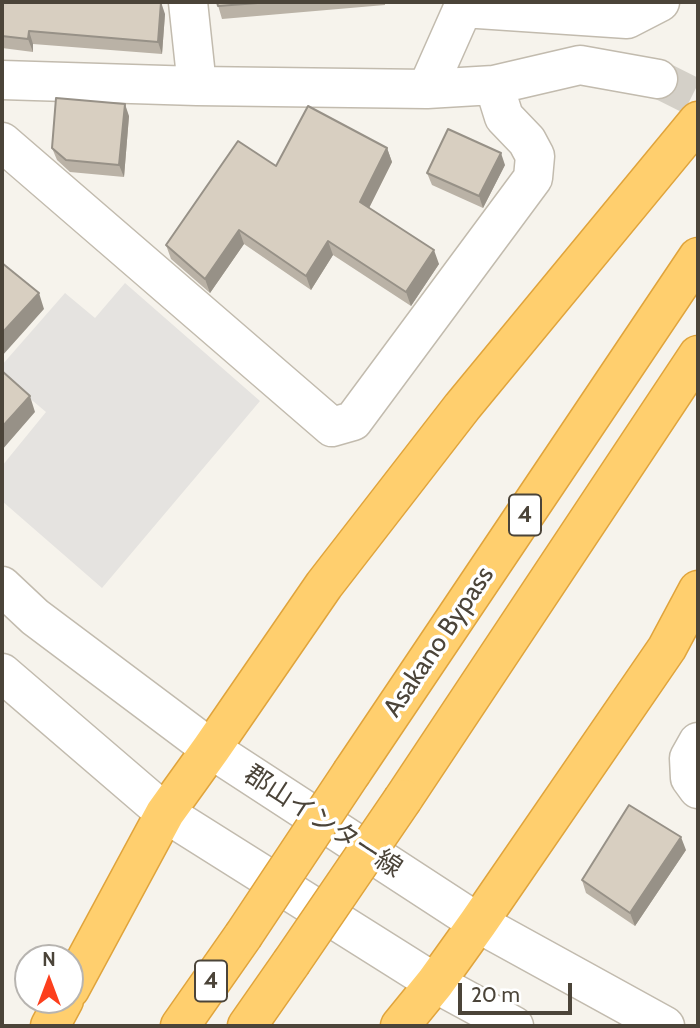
<!DOCTYPE html>
<meta charset="utf-8">
<style>
body{margin:0}
#map{position:relative;width:700px;height:1028px;overflow:hidden;background:#f6f3ec;font-family:Cabin,sans-serif}
canvas{display:block}
.frame{position:absolute;inset:0;border:4px solid #4b4439;pointer-events:none}
.north{position:absolute;left:14px;top:944px;width:70px;height:70px;box-sizing:border-box;background:#fff;border:2px solid #b7b4b0;border-radius:50%;rotate:0deg;font-size:19px;font-weight:700;line-height:28px;text-align:center;color:#4b4439}
.north::after{content:'';display:block;margin:auto;width:24px;height:32px;background:#fc3f1d;clip-path:polygon(50% 0,100% 100%,50% 72%,0 100%)}
.scale{position:absolute;left:458px;top:983px;width:114px;height:32px;box-sizing:border-box;border:4px solid #4b4439;border-top:0;padding-left:9px;font-size:21px;line-height:24px;white-space:nowrap;color:#4b4439;-webkit-text-stroke:5px #fff;paint-order:stroke}
</style>
<div id="map">
<canvas width="700" height="1028"></canvas>
<div class="frame"></div>
<div class="north">N</div>
<div class="scale">20 m</div>
</div>
<script>
const g = document.querySelector('canvas').getContext('2d');
g.lineJoin = 'round';
function fillPath(path, color) { g.fillStyle = color; g.fill(path, 'evenodd'); }
const poly = rows => new Path2D(rows.map(r => 'M' + r).join(''));
function strokePath(path, color, width, dash) { g.strokeStyle = color; g.lineWidth = width; g.lineCap = dash ? 'butt' : 'round'; g.setLineDash(dash || []); g.stroke(path); }
function label(font, color, halo, rows, align = 'center') {
  g.font = font + ' Cabin,"Noto Sans JP",sans-serif'; g.lineWidth = 7; g.setLineDash([]); g.textBaseline = 'middle'; g.strokeStyle = halo; g.fillStyle = color; for (const [text, x, y, turn = 0] of rows) {
    g.save(); g.translate(x, y); g.rotate((+turn || 0) * Math.PI / 180); g.textAlign = isNaN(turn) ? turn : align; if (halo) g.strokeText(text, 0, 0); g.fillText(text, 0, 0); g.restore();
  }
}
fillPath(poly([
 [125,283,260,401,102,588,2,501,2,466,46,412,2,375,2,365,65,293,95,318]
]), '#e5e3e0');
strokePath(poly([
 [658,79,698,99]
]), '#d4d0c8', 38, [38, 19]);
const minor = poly([
 [188,2,197,86],
 [2,80,197,86,427,89,494,85,580,65,658,79],
 [427,89,463,8,627,19,660,2],
 [2,142,332,427,353,421,533,178,535,156,527,141,504,117,494,85],
 [2,586,35,617,211,749,478,923,665,1026],
 [2,673,165,813,435,983,514,1026],
 [698,742,689,758,690,778,698,789]
]);
const highway = poly([
 [352,772,698,257],
 [403,799,698,355],
 [70,989,165,813,211,749,324,585,462,407,698,121],
 [50,1026,64,1000],
 [180,1026,243,936],
 [247,1026,291,963],
 [400,1026,435,983,478,923,667,648,698,590]
]);
strokePath(minor, '#c2bbae', 41);
strokePath(highway, '#e0a43c', 41);
strokePath(minor, '#fff', 38);
strokePath(highway, '#ffcf6e', 38);
const highwayBridge = poly([
 [243,936,352,772],
 [291,963,403,799]
]);
strokePath(highwayBridge, '#e0a43c', 41, []);
strokePath(highwayBridge, '#ffcf6e', 38);
fillPath(poly([
 [2,2,165,14,162,54,33,44,33,52,2,48],
 [217,2,385,2,385,5,222,19],
 [129,116,124,177,70,172,57,160,52,148],
 [387,148,392,162,369,208,439,264,411,306,333,255,311,290,244,244,210,293,171,259,166,245,276,166],
 [505,165,483,208,432,185,427,173],
 [686,850,635,926,586,893,582,880]
]), '#bab2a6');
fillPath(poly([
 [161,2,165,14,162,54,158,42],
 [29,31,33,44,33,52,28,39],
 [125,104,129,116,124,177,119,165],
 [387,148,392,162,365,216,360,202],
 [501,153,505,165,483,208,479,196],
 [239,230,244,244,210,293,205,279],
 [328,241,333,255,311,290,306,276],
 [434,250,439,264,411,306,406,292],
 [39,293,44,309,2,356,2,333],
 [30,396,35,412,2,450,2,427],
 [681,837,686,850,635,926,630,913]
]), '#979187');
const building = poly([
 [2,2,161,2,158,42,29,31,28,39,2,36,2,2],
 [217,2,271,2,218,6,217,2],
 [56,98,125,104,119,165,66,160,52,148,56,98],
 [308,106,387,148,360,202,434,250,406,292,328,241,306,276,239,230,205,279,166,245,238,141,276,166,308,106],
 [448,129,501,153,479,196,427,173,448,129],
 [2,263,39,293,2,333,2,263],
 [2,371,30,396,2,427,2,371],
 [629,805,681,837,630,913,582,880,629,805]
]);
fillPath(building, '#d8cfc1');
strokePath(building, '#979187', 2);
for (const [x, y, w] of [
 [525,515,32],
 [211,981,32]
]) { const box = new Path2D(); box.roundRect(x - w / 2, y - 20.5, w, 41, 5); g.fillStyle = '#fff'; g.fill(box); strokePath(box, '#4b4439', 2); }
label('bold 24px', '#4b4439', null, [
 ["4",525,515],
 ["4",211,981]
]);
label('26px', '#4b4439', '#fff', [
 ["Asakano Bypass",439,642,-56],
 ["郡山インター線",323,822,33]
]);
</script>
